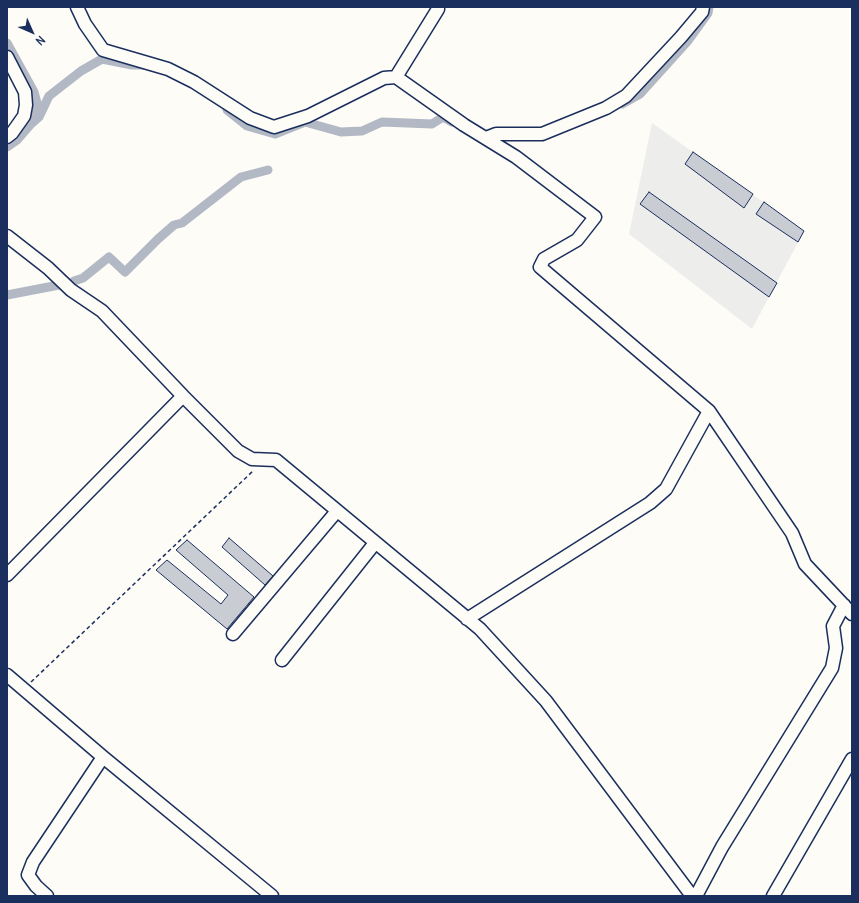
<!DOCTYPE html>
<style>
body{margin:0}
#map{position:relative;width:859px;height:903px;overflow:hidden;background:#fdfcf7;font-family:Delius,sans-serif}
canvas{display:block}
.frame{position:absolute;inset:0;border:8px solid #1b2f5e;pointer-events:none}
.north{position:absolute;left:12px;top:12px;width:40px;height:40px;-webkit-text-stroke:3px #fdfcf7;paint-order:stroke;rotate:135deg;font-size:11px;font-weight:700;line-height:16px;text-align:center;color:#1b2f5e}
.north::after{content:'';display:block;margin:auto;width:14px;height:18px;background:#1b2f5e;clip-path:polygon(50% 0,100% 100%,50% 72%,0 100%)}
</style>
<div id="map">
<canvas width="859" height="903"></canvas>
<div class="frame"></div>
<div class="north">N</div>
</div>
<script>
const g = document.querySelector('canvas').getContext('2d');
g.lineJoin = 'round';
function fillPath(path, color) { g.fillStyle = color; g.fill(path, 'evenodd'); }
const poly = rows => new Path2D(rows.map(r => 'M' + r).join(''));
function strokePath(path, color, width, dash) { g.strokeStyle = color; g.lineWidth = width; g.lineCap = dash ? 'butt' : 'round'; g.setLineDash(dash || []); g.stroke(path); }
fillPath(poly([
 [652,123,804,231,752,329,629,234]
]), '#edeeec');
strokePath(poly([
 [7,43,34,92,37,103,36,115,30,125,17,140,7,147],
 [622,104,640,94,687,42,708,13,709,7],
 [227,110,247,126,275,134,305,122,341,132,362,131,382,122,432,124,443,117,452,122],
 [30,125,39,117,49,96,81,71,102,59,132,65,143,65],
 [74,281,83,278,109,257,125,272,158,239,174,225,182,223,241,177,268,170],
 [7,295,59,285]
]), '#b3b8c5', 9);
const building = poly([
 [693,152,753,194,744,208,685,164,693,152],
 [649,192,777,283,769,297,640,204,649,192],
 [764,202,804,231,798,242,756,214,764,202],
 [229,538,273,576,265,585,222,547,229,538],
 [187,540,254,597,227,629,156,570,167,560,221,604,228,595,176,550,187,540]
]);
fillPath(building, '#c9ccd3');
strokePath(building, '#1b2f5e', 1);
const minor = poly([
 [77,7,85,24,103,50,168,69,194,82,250,118,274,127,308,116,384,78,396,77,464,125,516,157,595,217,577,240,544,259,540,267,709,411,792,533,805,564,852,614],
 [7,57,25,92,26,105,24,116,12,133,7,137],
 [396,77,438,9,438,7],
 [486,138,496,134,542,134,606,108,626,96,681,37,702,12,703,7],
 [7,236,48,268,71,290,102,311,183,396,238,451,252,459,276,460,480,629,546,701,692,896],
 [7,575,183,396],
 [467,619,650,503,666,489,709,411],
 [233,634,337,511],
 [282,660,375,543],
 [7,675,103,757,272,896],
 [47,896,36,886,28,875,33,862,103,757],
 [696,896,722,847,832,668,836,648,833,626,844,605],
 [773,896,852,759]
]);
strokePath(minor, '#1b2f5e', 15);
strokePath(poly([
 [31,682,254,470]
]), '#1b2f5e', 1.5, [4, 3]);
strokePath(minor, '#fdfcf7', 12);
</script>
